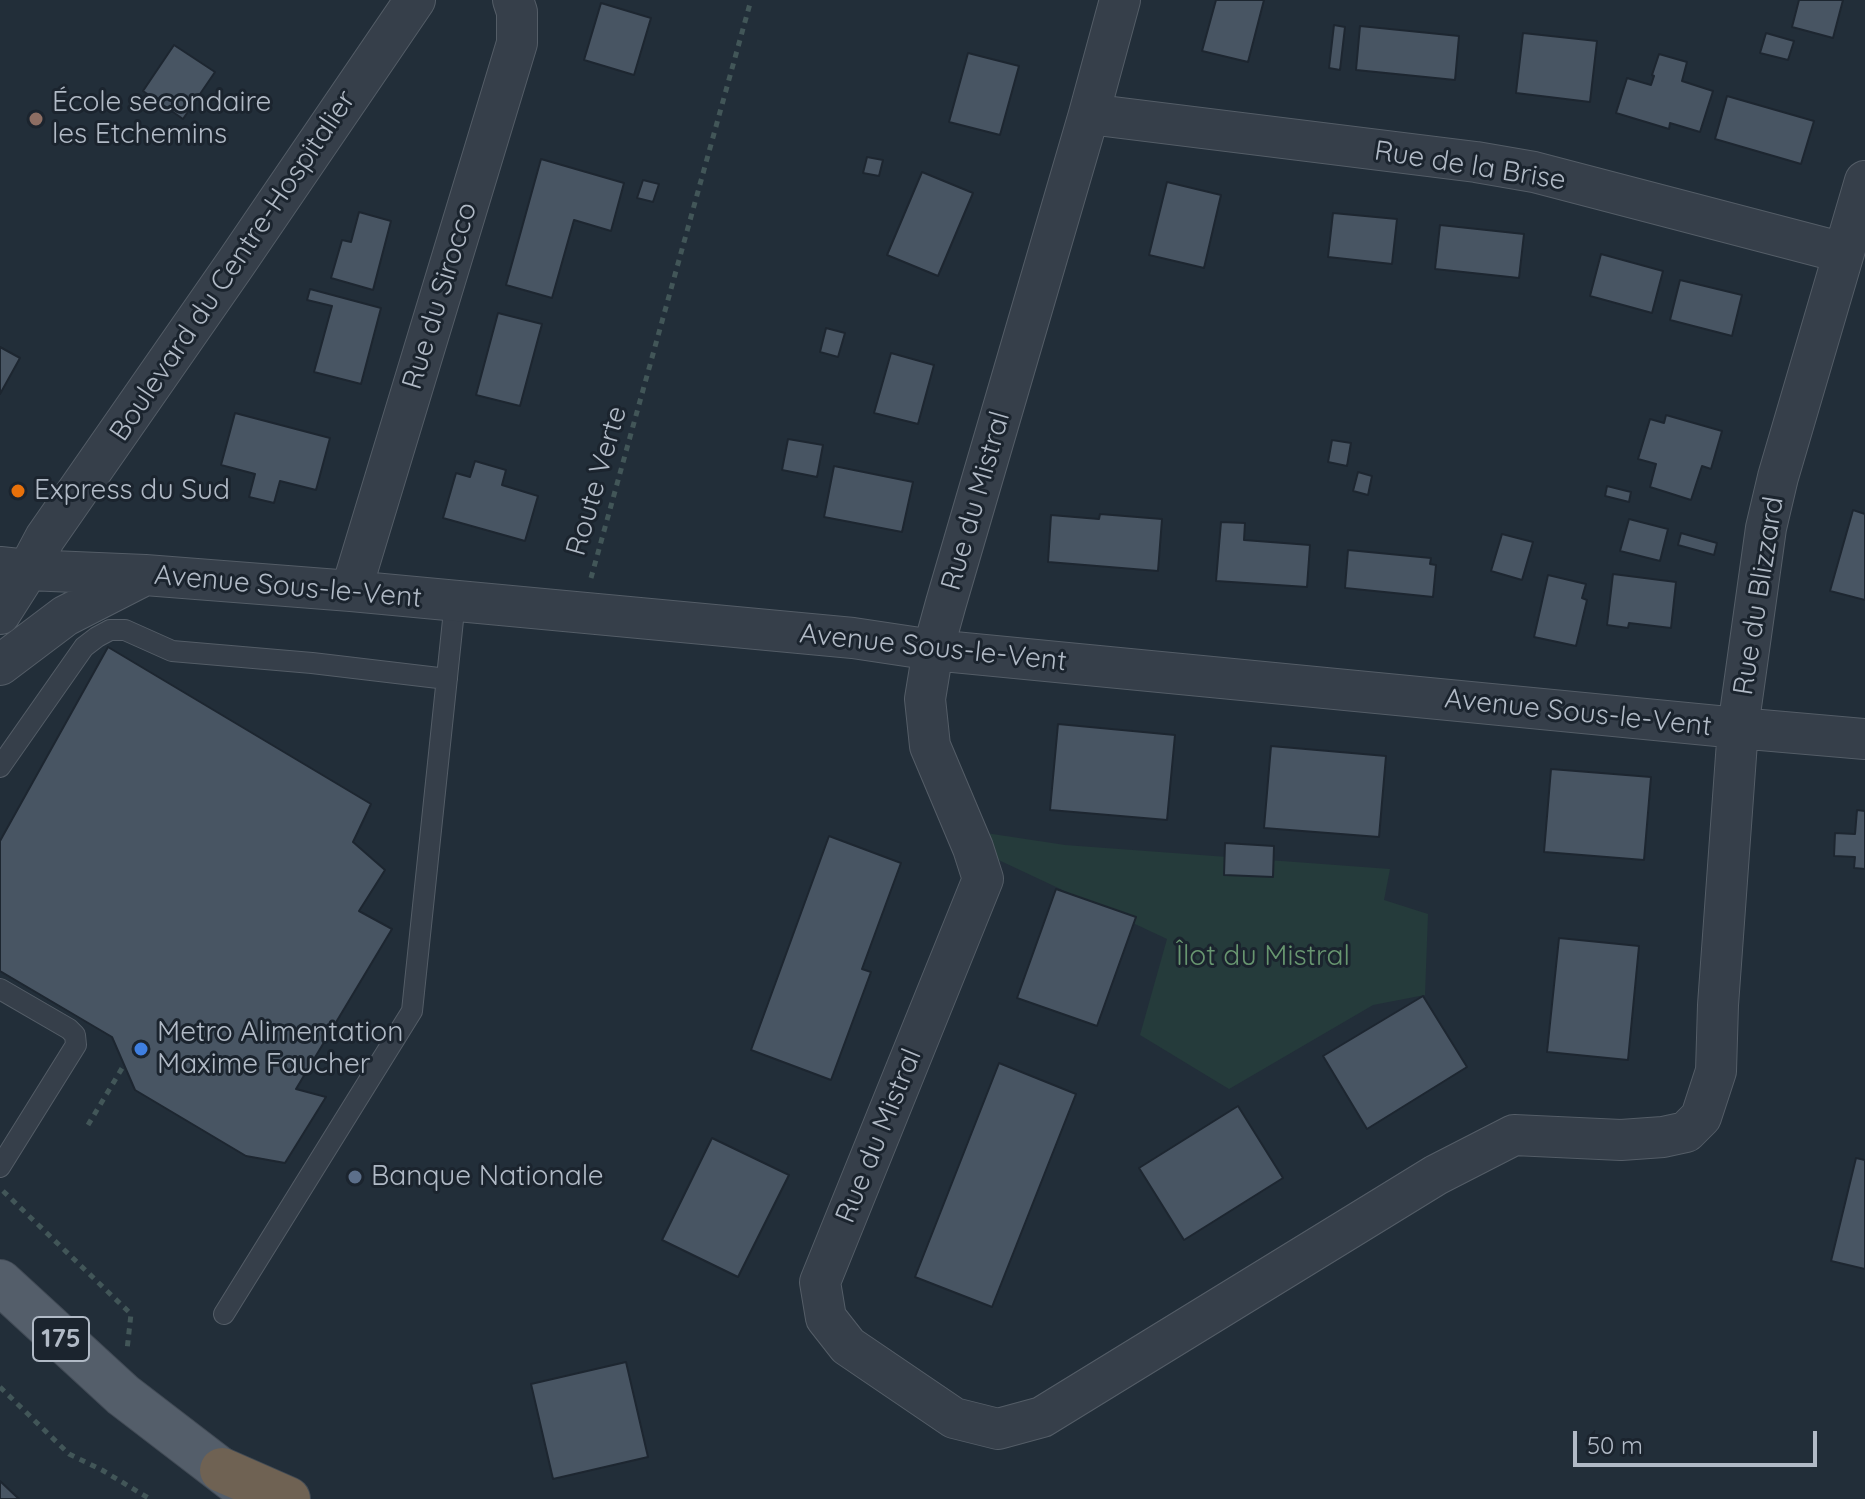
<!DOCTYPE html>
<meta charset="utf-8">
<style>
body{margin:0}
#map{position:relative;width:1865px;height:1499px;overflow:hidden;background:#222e39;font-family:Quicksand,sans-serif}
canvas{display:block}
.scale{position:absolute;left:1573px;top:1431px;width:244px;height:36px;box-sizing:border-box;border:4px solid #b1bac6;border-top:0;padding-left:10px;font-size:24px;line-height:28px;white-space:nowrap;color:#b1bac6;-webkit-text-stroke:6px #1b242e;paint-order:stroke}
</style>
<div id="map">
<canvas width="1865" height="1499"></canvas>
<div class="scale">50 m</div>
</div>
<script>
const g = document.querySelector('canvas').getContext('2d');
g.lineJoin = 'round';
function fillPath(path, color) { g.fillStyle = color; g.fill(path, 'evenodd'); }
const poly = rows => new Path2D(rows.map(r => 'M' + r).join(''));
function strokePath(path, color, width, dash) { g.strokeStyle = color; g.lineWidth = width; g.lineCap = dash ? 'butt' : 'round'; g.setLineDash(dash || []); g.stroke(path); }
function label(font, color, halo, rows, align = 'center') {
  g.font = font + ' Quicksand,sans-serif'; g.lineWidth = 6; g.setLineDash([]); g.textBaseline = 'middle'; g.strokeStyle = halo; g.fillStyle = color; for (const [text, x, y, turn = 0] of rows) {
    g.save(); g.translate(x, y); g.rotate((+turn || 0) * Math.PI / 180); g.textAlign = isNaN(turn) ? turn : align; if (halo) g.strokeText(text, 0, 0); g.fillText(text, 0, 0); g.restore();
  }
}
fillPath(poly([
 [966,830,1065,845,1390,869,1384,900,1428,914,1425,995,1373,1005,1229,1089,1140,1035,1167,939,973,848]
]), '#253b3b');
const building = poly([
 [1216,0,1264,0,1248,62,1202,51,1216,0],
 [1799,0,1843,0,1833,38,1792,27,1799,0],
 [601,3,651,18,634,75,584,60,601,3],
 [1334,25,1345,27,1340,70,1329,68,1334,25],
 [1360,26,1459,36,1455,80,1356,70,1360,26],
 [1523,33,1597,41,1590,102,1516,93,1523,33],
 [1766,33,1794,41,1788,60,1760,53,1766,33],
 [174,45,215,72,183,119,143,91,174,45],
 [968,53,1019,66,1000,135,949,122,968,53],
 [1659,54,1687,62,1682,81,1713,91,1700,132,1670,123,1669,129,1616,113,1627,78,1651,85,1654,76,1652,75,1659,54],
 [1727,96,1814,121,1801,164,1715,139,1727,96],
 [867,157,883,160,879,176,863,173,867,157],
 [541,159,624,183,611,231,574,220,552,298,506,285,541,159],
 [922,172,973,193,938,276,887,255,922,172],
 [643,180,659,184,653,202,637,198,643,180],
 [1167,182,1221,195,1204,268,1149,255,1167,182],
 [359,212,391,221,373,290,331,278,342,240,351,242,359,212],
 [1333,213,1397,219,1392,264,1328,257,1333,213],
 [1440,225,1524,234,1519,278,1435,269,1440,225],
 [1601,254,1663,271,1652,313,1590,296,1601,254],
 [1680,280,1742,295,1732,336,1670,320,1680,280],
 [310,289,381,308,361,384,314,372,332,306,307,300,310,289],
 [498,313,542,324,520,406,476,395,498,313],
 [826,328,845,333,838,357,820,352,826,328],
 [0,347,20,358,0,394,0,347],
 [891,353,934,365,918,424,874,413,891,353],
 [235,413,330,438,316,490,280,481,274,503,249,497,255,474,221,465,235,413],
 [1666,415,1722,431,1711,469,1702,466,1691,500,1650,487,1656,464,1638,459,1650,419,1664,423,1666,415],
 [788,439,823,445,817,477,782,470,788,439],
 [1332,440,1351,443,1347,466,1328,462,1332,440],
 [475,461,506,470,502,485,538,496,525,541,443,518,456,473,470,477,475,461],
 [834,466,913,482,902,532,824,517,834,466],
 [1358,472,1372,476,1368,495,1353,491,1358,472],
 [1607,486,1631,492,1629,502,1605,496,1607,486],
 [1853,510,1865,514,1865,600,1830,591,1853,510],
 [1100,514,1162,519,1158,571,1048,562,1051,515,1099,519,1100,514],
 [1629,519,1668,529,1660,561,1620,551,1629,519],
 [1221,522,1245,523,1244,540,1310,545,1307,587,1216,581,1221,522],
 [1681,533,1717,543,1714,555,1678,545,1681,533],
 [1502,534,1533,542,1522,580,1491,571,1502,534],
 [1348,550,1431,558,1430,564,1436,565,1433,597,1345,588,1348,550],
 [1613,574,1676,582,1671,628,1629,623,1628,628,1607,625,1613,574],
 [1548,575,1586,584,1582,598,1587,600,1576,646,1534,637,1548,575],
 [108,647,371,804,353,842,385,870,359,911,392,929,296,1089,326,1097,285,1163,246,1156,135,1090,112,1037,0,971,0,841,108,647],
 [1058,724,1175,735,1167,820,1050,810,1058,724],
 [1271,746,1386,756,1379,837,1264,828,1271,746],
 [1551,769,1651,777,1644,860,1544,852,1551,769],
 [1857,810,1865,811,1865,869,1854,868,1855,857,1834,856,1835,833,1855,834,1857,810],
 [829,836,901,863,862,969,871,972,831,1080,751,1050,829,836],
 [1225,843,1274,846,1273,877,1224,875,1225,843],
 [1056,889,1136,917,1097,1026,1017,998,1056,889],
 [1559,938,1639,946,1628,1060,1547,1052,1559,938],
 [1423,996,1467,1067,1367,1129,1323,1056,1423,996],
 [999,1063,1076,1094,992,1307,915,1277,999,1063],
 [1238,1106,1283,1178,1184,1240,1139,1168,1238,1106],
 [712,1138,789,1175,738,1277,662,1240,712,1138],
 [1856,1158,1865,1160,1865,1269,1831,1261,1856,1158],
 [626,1362,648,1457,553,1479,531,1384,626,1362],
 [0,1481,19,1499,0,1499,0,1481]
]);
fillPath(building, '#485563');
strokePath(building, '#1d2630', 2);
const service = poly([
 [0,767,84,647,97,637,110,630,125,630,172,651,312,663,447,679],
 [0,989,69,1029,75,1035,76,1045,0,1167],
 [224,1314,412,1011,455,601]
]);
const minor = poly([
 [1120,0,1089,114,946,603,933,650,925,699,930,746,973,848,983,879,820,1282,826,1318,848,1346,954,1418,998,1429,1042,1417,1436,1175,1514,1135,1621,1140,1663,1137,1686,1132,1701,1117,1716,1071,1718,1005,1738,728,1766,528,1778,477,1865,181],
 [1089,114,1476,162,1534,172,1844,253],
 [0,567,28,570,145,575,351,591,853,638,933,650,1738,728,1865,739],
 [351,591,517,43,517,12,513,0],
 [0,614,28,570,45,538,236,263,415,0],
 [0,665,65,616,145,575]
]);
const primary = poly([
 [0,1282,123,1395,252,1494]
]);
const motorway = poly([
 [222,1470,288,1499]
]);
strokePath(service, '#545d67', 22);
strokePath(minor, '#545d67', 42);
strokePath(primary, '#424b56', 46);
strokePath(motorway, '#414a54', 46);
strokePath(poly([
 [591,578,751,0],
 [88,1125,124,1065],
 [3,1191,131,1314,127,1350],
 [0,1387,69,1454,102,1470,150,1499]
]), '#425658', 5, [6, 6]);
strokePath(service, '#363f4a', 20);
strokePath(minor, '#363f4a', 40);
strokePath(primary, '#545e6a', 44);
strokePath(motorway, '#6f6253', 44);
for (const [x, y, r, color] of [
 [36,119,8,"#8d6e63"],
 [18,491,8,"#e8710a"],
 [141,1049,8,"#3f7fe0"],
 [355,1177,8,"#5c6f8a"]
]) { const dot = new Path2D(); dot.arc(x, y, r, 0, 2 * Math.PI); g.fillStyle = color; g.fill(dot); strokePath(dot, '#1b242e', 3); }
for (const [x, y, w] of [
 [61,1339,56]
]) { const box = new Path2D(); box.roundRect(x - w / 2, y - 22, w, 44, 6); g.fillStyle = '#1b242e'; g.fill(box); strokePath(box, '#b1bac6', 2); }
label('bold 26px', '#b1bac6', null, [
 ["175",61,1339]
]);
label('28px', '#b1bac6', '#1b242e', [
 ["École secondaire",52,103],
 ["les Etchemins",52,135],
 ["Express du Sud",34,491],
 ["Metro Alimentation",157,1033],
 ["Maxime Faucher",157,1065],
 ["Banque Nationale",371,1177]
], 'left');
label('28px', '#b1bac6', '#1b242e', [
 ["Rue de la Brise",1470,166,9],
 ["Boulevard du Centre-Hospitalier",233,266,-56],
 ["Rue du Sirocco",440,296,-73],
 ["Route Verte",597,481,-74],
 ["Rue du Mistral",976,501,-74],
 ["Avenue Sous-le-Vent",288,587,5],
 ["Rue du Blizzard",1759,596,-81],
 ["Avenue Sous-le-Vent",933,648,6],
 ["Avenue Sous-le-Vent",1578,713,6],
 ["Rue du Mistral",879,1136,-68]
]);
label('28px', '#689670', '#1b242e', [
 ["Îlot du Mistral",1263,957]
]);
</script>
